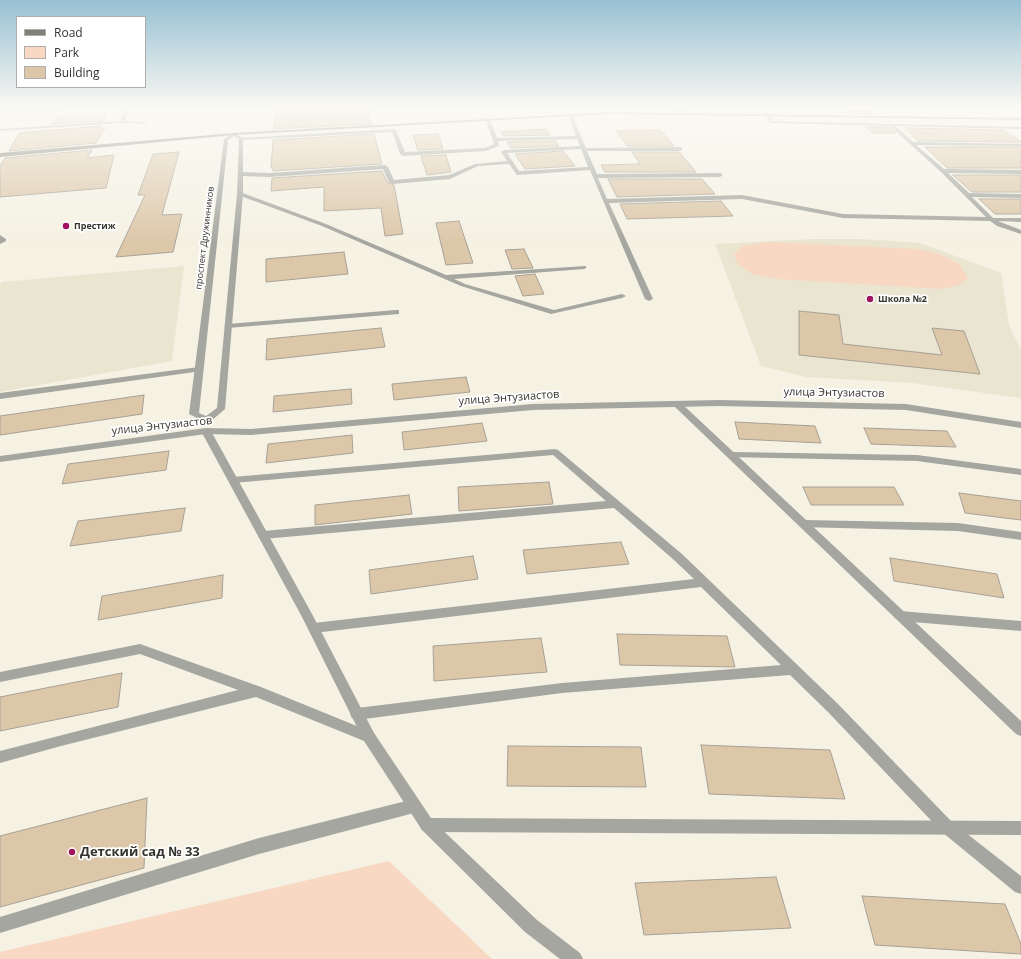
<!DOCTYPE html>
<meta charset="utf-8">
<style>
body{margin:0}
#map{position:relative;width:1021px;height:959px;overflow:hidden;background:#f5f2e4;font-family:"Open Sans",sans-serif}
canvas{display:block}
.legend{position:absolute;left:16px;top:16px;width:130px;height:72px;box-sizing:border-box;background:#fff;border:1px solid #aeadab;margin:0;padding:5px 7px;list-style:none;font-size:12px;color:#35332e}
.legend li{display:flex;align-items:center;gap:8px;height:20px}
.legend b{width:20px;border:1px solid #aeadab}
</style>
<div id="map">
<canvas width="1021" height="959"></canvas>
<ul class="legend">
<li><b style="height:5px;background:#808179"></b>Road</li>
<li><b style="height:11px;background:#f8d8c2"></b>Park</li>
<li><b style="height:11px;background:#dcc7a9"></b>Building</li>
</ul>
</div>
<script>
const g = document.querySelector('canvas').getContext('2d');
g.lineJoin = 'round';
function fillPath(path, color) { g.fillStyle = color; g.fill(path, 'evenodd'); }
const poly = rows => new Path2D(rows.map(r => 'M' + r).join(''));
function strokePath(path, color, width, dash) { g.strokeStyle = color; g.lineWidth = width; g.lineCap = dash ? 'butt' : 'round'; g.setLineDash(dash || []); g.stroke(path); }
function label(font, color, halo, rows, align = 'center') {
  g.font = font + ' "Open Sans",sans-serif'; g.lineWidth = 3.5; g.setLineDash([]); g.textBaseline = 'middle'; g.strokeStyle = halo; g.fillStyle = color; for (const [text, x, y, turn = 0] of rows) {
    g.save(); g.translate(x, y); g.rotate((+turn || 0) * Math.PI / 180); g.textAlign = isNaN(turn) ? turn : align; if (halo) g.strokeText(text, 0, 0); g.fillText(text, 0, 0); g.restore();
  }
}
fillPath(poly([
 [0,108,67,108,64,112,0,116],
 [810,239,863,239,920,243,1001,273,1009,325,1021,351,1021,398,912,383,806,377,761,366,715,244],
 [184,266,172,361,0,392,0,285,2,282]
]), '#eae5d1');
fillPath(poly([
 [766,242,918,249,942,255,960,265,968,278,959,285,942,289,777,279,752,274,738,264,734,254,743,246],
 [389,861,492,959,0,959,0,952]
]), '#f8d8c2');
const building = poly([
 [368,108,372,124,274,129,275,109,368,108],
 [849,110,871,110,875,114,853,114,849,110],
 [107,114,104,121,51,124,58,116,107,114],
 [101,126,100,128,105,128,96,143,9,151,19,133,101,126],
 [866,127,889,127,896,133,873,133,866,127],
 [905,128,1004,130,1021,142,918,141,905,128],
 [545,129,550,135,503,136,500,132,545,129],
 [660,130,674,146,627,146,617,131,660,130],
 [374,134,382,164,273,171,273,168,271,168,273,140,374,134],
 [438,134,443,149,418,150,413,135,438,134],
 [555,141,559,146,511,148,507,142,555,141],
 [925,147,1021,147,1021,168,947,168,925,147],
 [92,150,87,158,114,155,106,188,0,197,0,166,5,158,92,150],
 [563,151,575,166,525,169,515,154,563,151],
 [179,152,162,215,182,214,173,252,116,257,145,195,138,195,153,154,179,152],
 [632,152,679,152,696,172,605,172,601,165,640,164,632,152],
 [446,155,451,172,427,175,421,156,446,155],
 [382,171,388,183,394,185,403,234,385,236,381,208,324,211,324,187,271,191,272,178,382,171],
 [953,175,1021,175,1021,192,972,192,953,175],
 [608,179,702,179,715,194,617,197,608,179],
 [979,199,1021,199,1021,214,995,214,979,199],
 [721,201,733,216,627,219,620,204,721,201],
 [459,221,473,263,446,265,436,223,459,221],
 [524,249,533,268,512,269,505,250,524,249],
 [344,252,348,274,266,282,266,259,344,252],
 [535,274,544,294,523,296,515,276,535,274],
 [799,311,839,315,843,344,942,355,932,328,964,331,980,374,799,355,799,311],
 [381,328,385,347,266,360,267,339,381,328],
 [466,377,470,392,394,400,392,384,466,377],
 [351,389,352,404,273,412,274,396,351,389],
 [144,395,142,414,0,435,0,416,144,395],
 [735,422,815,426,821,443,739,439,735,422],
 [482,423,487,441,404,450,402,432,482,423],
 [864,428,947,431,956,447,871,444,864,428],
 [352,435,353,453,266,463,268,444,352,435],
 [169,451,166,470,62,484,68,464,169,451],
 [549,482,553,504,459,511,458,487,549,482],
 [803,487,894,487,904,505,811,505,803,487],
 [959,493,1021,501,1021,520,965,513,959,493],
 [409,495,412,514,315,525,315,505,409,495],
 [185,508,181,531,70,546,78,521,185,508],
 [621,542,629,564,527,574,523,550,621,542],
 [473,556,478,579,371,594,369,570,473,556],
 [890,558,997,574,1004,598,894,581,890,558],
 [223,575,222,598,98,620,102,596,223,575],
 [617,634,727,636,735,667,620,665,617,634],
 [541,638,547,672,434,681,433,646,541,638],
 [122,673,118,707,0,731,0,697,122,673],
 [701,745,830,750,845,799,709,794,701,745],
 [508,746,641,747,646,787,507,786,508,746],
 [147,798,144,868,0,907,0,836,147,798],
 [776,877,791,928,644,935,635,883,776,877],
 [862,896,1005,904,1021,944,1021,954,875,945,862,896]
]);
fillPath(building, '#dcc7a9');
strokePath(building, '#a8a095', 1);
strokePath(poly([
 [156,125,169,127]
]), '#b9b6ab', 1, [2, 1]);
fillPath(poly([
 [126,108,130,108,125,121,145,122,147,124,122,123,0,131,0,129,120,121,126,108],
 [167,108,182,108,180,109,167,108],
 [763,113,767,113,772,117,772,121,1021,127,1021,129,895,126,913,142,1021,144,1021,146,916,145,944,169,1021,170,1021,174,948,173,969,193,1021,194,1021,198,972,197,993,218,1021,218,1021,222,998,221,1021,230,1021,234,997,226,990,221,843,218,742,199,609,203,653,299,649,301,645,299,590,170,517,175,509,164,478,166,450,179,392,184,389,182,383,169,270,177,241,176,238,174,241,172,270,173,385,165,388,167,394,180,449,175,475,164,507,161,501,152,504,150,580,146,577,139,498,141,499,146,486,151,403,156,400,154,392,132,241,140,239,139,241,138,394,129,396,130,405,152,485,148,494,144,487,123,483,118,487,118,491,122,497,138,576,136,570,120,571,118,567,115,569,114,576,118,574,120,586,148,680,147,683,149,680,151,587,151,597,174,720,173,723,175,720,177,598,178,607,199,742,195,843,214,986,217,941,172,890,126,770,123,763,113],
 [581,149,588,167,519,171,507,153,581,149],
 [240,192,326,224,446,275,586,266,586,268,584,269,454,279,465,284,554,310,622,294,626,296,622,298,551,314,461,286,322,226,238,195,238,193,240,192],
 [396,310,399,310,399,314,228,328,224,326,228,324,396,310],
 [199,367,203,369,202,371,0,399,0,393,199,367],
 [555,449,558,450,682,554,838,704,952,822,1021,876,1021,894,1015,892,942,832,828,712,790,675,562,693,357,720,352,718,350,714,352,710,357,708,562,683,781,665,701,587,314,633,310,631,308,628,310,625,314,623,694,579,674,560,614,508,263,539,259,538,258,535,259,532,263,531,606,501,553,455,233,483,228,480,233,477,555,449],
 [731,452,917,455,1021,469,1021,475,917,461,728,457,726,455,731,452],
 [804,520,958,523,1021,532,1021,540,958,531,800,527,799,524,800,521,804,520],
 [900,611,1021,621,1021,631,900,621,896,619,894,616,896,613,900,611],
 [140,644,261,687,374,733,376,737,374,741,369,743,256,697,61,746,0,763,0,751,238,690,140,654,0,682,0,672,140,644],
 [414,799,419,801,421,806,419,811,414,813,259,854,0,933,0,917,259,838,414,799],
 [427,818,432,820,537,920,580,953,583,959,560,959,525,932,422,830,419,825,422,820,427,818]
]), '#a5a6a0');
fillPath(poly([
 [0,235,6,239,6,241,0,244,0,235],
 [678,402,681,403,1021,721,1021,736,1016,734,675,407,674,405,678,402],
 [206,428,211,431,312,614,374,733,431,818,1021,821,1021,835,427,832,422,830,364,741,302,617,201,431,206,428]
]), '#a5a6a0');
fillPath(poly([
 [680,108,684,108,679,114,677,113,680,108],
 [234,133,243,138,243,194,225,409,210,422,207,423,189,414,224,139,234,133],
 [234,136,239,139,237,194,217,408,206,416,199,413,228,140,234,136],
 [719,400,906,404,1021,422,1021,428,906,410,719,406,533,410,251,435,206,434,0,462,0,456,206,428,251,429,533,404,719,400]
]), '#a5a6a0');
fillPath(poly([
 [609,112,1021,118,1021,120,609,114,234,135,0,157,0,153,234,133,609,112]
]), '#808179');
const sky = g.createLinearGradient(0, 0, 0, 243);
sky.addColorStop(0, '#97c0d3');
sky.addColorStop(0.44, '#faf9f3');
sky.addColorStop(1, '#faf9f300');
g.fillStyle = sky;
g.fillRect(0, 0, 1021, 243);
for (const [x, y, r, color] of [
 [66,226,4,"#a0145d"],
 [870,299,4,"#a0145d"],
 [72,852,4,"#a0145d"]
]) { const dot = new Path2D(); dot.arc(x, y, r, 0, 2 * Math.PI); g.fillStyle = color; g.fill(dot); strokePath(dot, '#fff', 1.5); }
label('bold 9px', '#35332e', '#fff', [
 ["Престиж",74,226],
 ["Школа №2",878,299]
], 'left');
label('9px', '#35332e', '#fff', [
 ["проспект Дружинников",205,238,-83]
]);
label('11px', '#35332e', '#fff', [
 ["улица Энтузиастов",834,393,1],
 ["улица Энтузиастов",509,398,-4],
 ["улица Энтузиастов",162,426,-6]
]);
label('bold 13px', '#35332e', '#fff', [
 ["Детский сад № 33",80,852]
], 'left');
</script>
